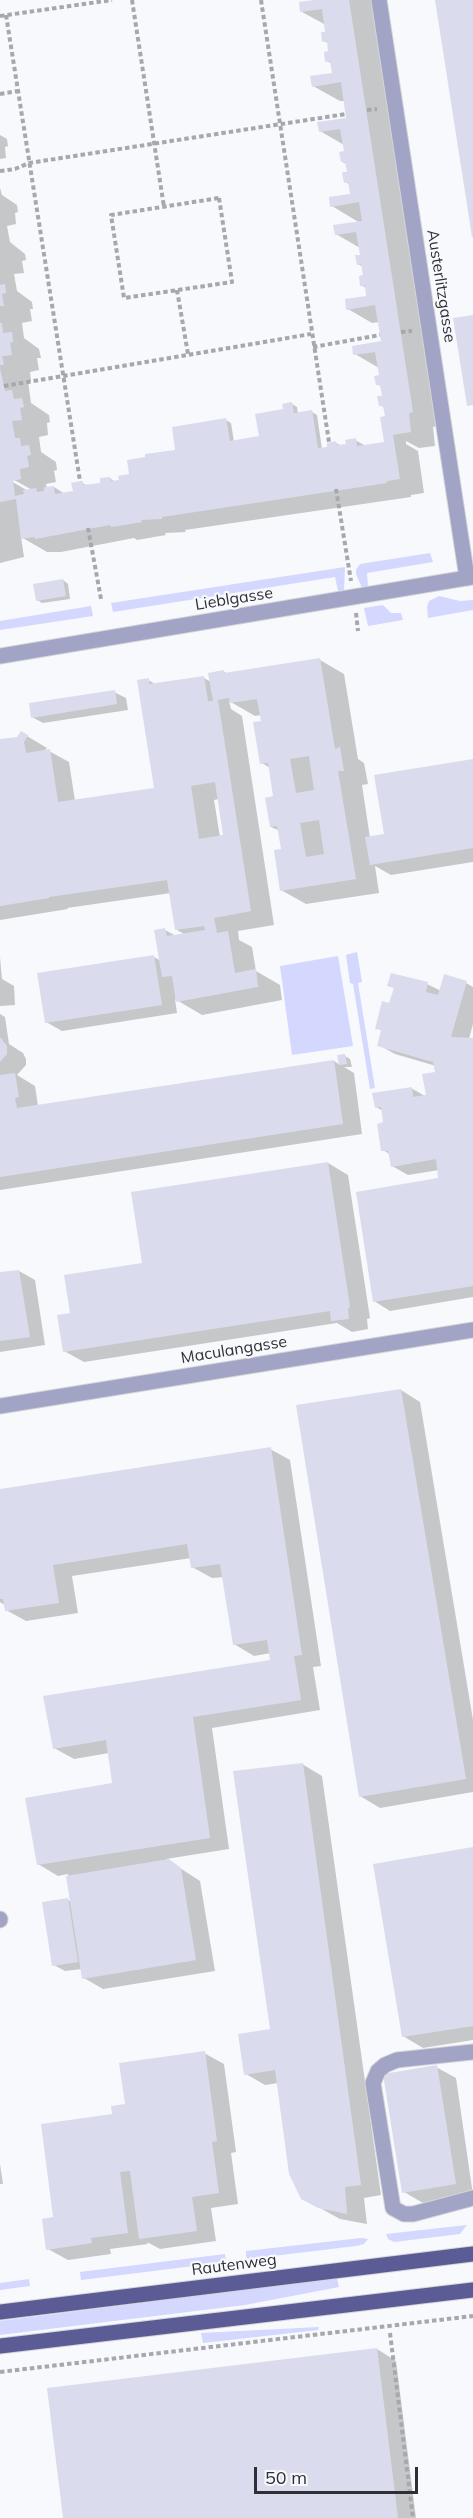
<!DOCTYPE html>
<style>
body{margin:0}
#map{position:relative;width:473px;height:2518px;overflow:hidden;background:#f8f9fc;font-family:Mulish,sans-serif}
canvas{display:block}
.scale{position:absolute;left:254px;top:2467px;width:164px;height:27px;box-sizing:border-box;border:3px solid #2f3037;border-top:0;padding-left:8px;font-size:18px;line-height:21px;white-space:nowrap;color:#2f3037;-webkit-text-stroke:4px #f8f9fc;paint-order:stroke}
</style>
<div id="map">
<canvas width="473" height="2518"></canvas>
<div class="scale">50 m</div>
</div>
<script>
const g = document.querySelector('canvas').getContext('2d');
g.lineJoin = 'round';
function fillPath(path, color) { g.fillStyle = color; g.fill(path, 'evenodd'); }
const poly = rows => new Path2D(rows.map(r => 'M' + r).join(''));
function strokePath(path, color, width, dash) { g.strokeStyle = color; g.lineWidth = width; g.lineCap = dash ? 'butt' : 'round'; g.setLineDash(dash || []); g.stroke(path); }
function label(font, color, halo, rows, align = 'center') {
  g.font = font + ' Mulish,sans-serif'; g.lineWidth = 4.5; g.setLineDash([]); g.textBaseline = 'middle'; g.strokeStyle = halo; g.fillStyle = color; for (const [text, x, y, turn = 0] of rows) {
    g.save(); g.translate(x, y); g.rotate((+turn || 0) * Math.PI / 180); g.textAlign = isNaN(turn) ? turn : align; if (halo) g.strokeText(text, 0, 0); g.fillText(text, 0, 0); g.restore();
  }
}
fillPath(poly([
 [430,553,433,562,367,573,368,587,362,588,356,574,356,570,360,564],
 [345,567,344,590,338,591,335,577,113,612,111,603],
 [439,596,460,601,473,600,473,610,428,618,427,607,429,601],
 [383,605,391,613,401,613,403,620,368,626,364,608],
 [91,606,93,616,0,630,0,621],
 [357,952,362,982,358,983,375,1088,370,1089,353,984,350,983,346,955],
 [338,956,353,1046,292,1055,280,966],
 [467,2225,460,2234,394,2242,388,2239,386,2234],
 [361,2238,368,2239,364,2244,356,2246,248,2259,246,2257,246,2251],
 [225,2254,226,2262,81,2280,80,2272],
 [337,2278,339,2287,245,2305,0,2335,0,2321],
 [29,2279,30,2286,0,2290,0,2283],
 [319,2327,318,2330,203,2343,201,2333]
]), '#d4d7fe');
fillPath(poly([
 [324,0,374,0,437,426,433,427,435,446,419,448,406,441,406,444,418,451,424,493,411,495,411,497,185,530,186,532,165,533,166,535,137,540,134,538,61,552,47,552,21,537,24,557,0,563,0,188,2,195,17,205,18,212,15,213,16,224,7,226,10,242,25,254,26,260,22,261,24,273,14,274,17,291,32,302,33,309,30,309,32,321,22,323,24,338,39,349,41,358,37,358,39,370,30,372,31,381,28,381,31,403,49,415,50,422,47,423,48,435,39,437,41,452,56,462,57,470,54,471,56,482,46,484,47,488,54,487,65,494,74,492,82,483,88,486,102,484,110,478,115,482,177,451,226,420,231,423,234,442,260,438,292,404,297,407,298,414,312,412,317,415,322,449,329,448,336,443,342,446,348,445,355,440,366,446,386,443,385,408,380,405,383,397,382,387,377,384,380,376,379,368,355,354,383,342,379,322,372,323,348,309,368,297,366,288,361,285,365,277,363,267,358,264,361,256,360,248,336,234,360,223,332,206,352,195,350,185,346,182,349,173,347,164,342,162,346,152,344,145,320,131,348,119,345,101,340,101,313,86,333,74,331,63,327,61,330,53,328,43,324,41,327,33,326,25,302,12],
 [7,476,34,491,28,491,6,478],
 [0,135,7,139,8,146,5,147,6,158,0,159],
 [63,580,68,584,70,599,42,603,37,600],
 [320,660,344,674,358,759,364,763,368,784,362,785,370,838,385,835,473,761,473,862,391,875,375,866,379,893,306,904,281,890,283,850,280,831,271,827,275,798,270,768,262,763,261,715,255,716,229,701,231,709,242,716,274,925,238,931,239,940,252,947,256,971,280,985,282,1000,202,1015,175,999,177,1013,62,1031,46,1022,154,957,161,961,165,930,176,936,186,935,177,930,171,893,67,908,68,909,0,920,0,741,18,738,22,733,47,748,44,751,49,751,69,762,75,801,155,789,148,680,157,685,204,678,211,682,224,672,228,674],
 [219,799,225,836,220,837,214,800],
 [114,692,126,698,128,710,43,723,32,717],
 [0,957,2,979,14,986,15,1005,0,1006],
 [466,983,473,987,473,1024,469,1039,473,1039,473,1297,390,1311,374,1301,440,1180,439,1170,408,1175,392,1166,391,1155,383,1150,385,1123,383,1111,376,1107,411,1088,425,1096,437,1073,436,1066,395,1054,379,1045,383,1031,377,1028,390,1005,395,989,389,985,427,984,441,991],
 [0,1014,5,1017,9,1044,23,1053,26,1059,26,1065,17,1075,35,1086,38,1106,334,1061,340,1065,339,1057,345,1056,350,1059,352,1067,344,1067,354,1073,362,1134,0,1190],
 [328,1163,348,1175,370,1318,367,1319,368,1329,352,1332,337,1323,84,1362,64,1351,72,1314,144,1265],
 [19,1271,35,1280,45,1345,0,1352,0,1274],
 [401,1390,420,1402,473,1720,473,1792,380,1808,360,1796],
 [270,1449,290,1460,321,1666,313,1667,320,1710,212,1728,229,1849,166,1859,200,1881,215,1971,103,1989,84,1978,82,1969,65,1971,54,1965,68,1900,72,1902,68,1874,58,1876,38,1864,114,1785,109,1753,74,1759,54,1748,272,1661,271,1653,254,1656,234,1644,224,1577,212,1578,192,1567,191,1558,72,1576,78,1613,26,1621,6,1610,6,1606,0,1602,0,1490],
 [302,1764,322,1776,381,2195,364,2198,367,2224,340,2219,302,2198,278,2083,265,2085,246,2074,271,2030],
 [473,1848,473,2040,423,2048,403,2036],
 [204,2053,224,2064,236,2152,231,2153,238,2204,211,2208,216,2241,160,2249,147,2242,148,2244,110,2249,111,2254,68,2260,48,2249,55,2218,114,2115],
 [436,2067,456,2078,473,2195,423,2203,404,2192],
 [0,2164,3,2184,0,2184],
 [377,2349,396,2361,416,2518,64,2518]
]), '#0003');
fillPath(poly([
 [314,0,349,0,413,412,409,413,411,432,393,435,400,479,387,481,387,483,162,517,162,519,141,520,142,522,111,527,110,525,35,539,35,537,21,539,16,499,0,502,0,368,5,391,12,390,14,399,22,398,24,407,20,408,22,420,12,421,15,438,20,438,21,446,29,445,31,455,27,456,29,467,20,469,21,479,13,481,15,496,24,494,23,490,36,488,37,492,44,491,44,487,54,486,55,494,73,491,71,483,80,481,83,481,83,485,100,483,100,478,110,477,111,481,119,480,118,476,129,474,127,460,145,457,145,454,175,450,172,427,226,418,230,441,259,436,255,414,283,409,282,404,292,402,294,413,312,410,318,448,327,447,327,443,336,441,337,445,346,444,345,440,356,438,357,446,384,442,380,417,385,416,383,406,379,406,377,396,382,396,380,385,376,385,374,376,379,375,375,352,353,355,352,346,381,341,375,305,346,310,345,299,366,296,365,286,360,286,359,276,363,275,361,264,357,265,355,255,360,255,356,232,335,235,333,225,362,221,359,202,330,207,329,197,350,194,348,182,344,183,342,172,347,172,345,162,341,162,339,152,344,151,340,129,319,132,317,122,346,118,341,82,312,87,310,76,332,73,330,61,325,62,324,52,328,51,327,41,322,42,321,32,325,32,322,9,300,12,299,2],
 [435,0,473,0,473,237,472,237],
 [5,284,6,293,2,294,4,306,0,306,0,285],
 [473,315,473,405,467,406,453,318],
 [0,323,2,323,3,333,12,332,13,342,10,343,12,355,2,356,4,365,0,365],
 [63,579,66,596,36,601,33,584],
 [320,658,335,749,340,747,344,771,338,771,356,879,280,891,274,850,281,849,277,826,270,827,265,798,273,796,268,763,260,764,253,722,261,721,257,699,230,703,229,698,218,700,251,911,214,918,217,933,228,931,235,973,256,969,258,987,176,1002,172,976,162,977,154,930,165,928,167,936,205,930,204,926,175,930,167,880,49,897,49,898,0,906,0,739,17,737,21,731,28,735,24,742,26,753,50,749,58,802,154,788,137,680,149,678,149,684,204,676,208,701,213,701,208,673,224,670,224,673],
 [309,756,314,790,296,793,290,759],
 [215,782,223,835,199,839,191,786],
 [319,820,324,854,306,857,300,823],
 [115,690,117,704,31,718,29,703],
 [473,759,473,848,370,865,365,837,384,834,374,775],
 [154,955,162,1005,45,1023,37,973],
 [391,973,428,982,426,992,438,995,444,974,467,981,451,1037,473,1038,473,1286,373,1302,356,1192,438,1178,436,1159,391,1167,388,1151,381,1151,377,1124,383,1122,381,1107,375,1108,372,1093,412,1087,413,1097,426,1095,422,1074,435,1072,433,1062,377,1046,381,1030,375,1029,382,1001,389,1003,394,988,387,986],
 [0,1037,7,1046,7,1054,0,1062],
 [345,1054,347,1064,339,1065,337,1055],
 [334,1060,343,1124,0,1177,0,1075,15,1073,19,1097,15,1098,17,1108],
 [328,1162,350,1307,348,1308,349,1319,331,1321,330,1311,63,1352,57,1315,70,1313,64,1275,142,1263,131,1192],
 [19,1270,30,1337,0,1341,0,1272],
 [401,1389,466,1779,359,1797,296,1405],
 [271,1447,302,1655,294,1656,301,1700,193,1717,210,1838,37,1865,25,1798,112,1783,106,1740,53,1749,43,1696,270,1660,267,1640,233,1645,220,1564,191,1568,187,1544,53,1565,59,1603,5,1611,3,1599,0,1599,0,1489],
 [303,1763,361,2185,345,2187,347,2214,318,2208,301,2199,289,2174,275,2070,244,2075,238,2034,270,2029,233,1771],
 [473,1847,473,2026,402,2037,373,1864],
 [169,1859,181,1868,196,1960,82,1979,66,1876],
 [68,1898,78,1962,52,1966,42,1902],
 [205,2051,217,2141,212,2142,219,2193,192,2197,197,2231,139,2239,130,2171,120,2172,128,2233,91,2238,92,2243,46,2250,42,2219,53,2217,41,2124,112,2114,111,2106,125,2104,119,2063],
 [437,2065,456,2184,402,2193,383,2074],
 [377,2348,398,2518,63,2518,47,2388]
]), '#dadced');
const minor = poly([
 [379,0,467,578],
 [0,656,473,577],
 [0,1406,473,1330],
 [0,1919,0,1920],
 [473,2052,397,2060,385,2065,378,2071,373,2083,393,2208,404,2214,413,2214,473,2198]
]);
const major = poly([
 [0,2312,473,2254],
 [0,2346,473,2290]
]);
strokePath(minor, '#d4d5d9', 17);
strokePath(major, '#d4d5d9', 17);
strokePath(poly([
 [132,0,164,207],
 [261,0,329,442],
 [6,15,80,481],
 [0,16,112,0],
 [0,94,18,91],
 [367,110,377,109],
 [0,171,15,169,29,163,346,114],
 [219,198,232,282,124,298,111,215,219,198],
 [177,290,188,354],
 [401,332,412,331],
 [313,347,380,335],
 [4,386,311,334],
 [336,489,351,581],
 [88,528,101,599],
 [356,613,358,631],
 [390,2333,413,2518],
 [0,2372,473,2316]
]), '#a7a8ad', 4, [4.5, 3]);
strokePath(minor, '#a1a4c5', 15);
strokePath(major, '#5b5c95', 15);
label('16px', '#2f3037', '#f8f9fc', [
 ["Austerlitzgasse",441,286,81],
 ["Lieblgasse",234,599,-9],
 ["Maculangasse",234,1350,-9],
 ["Rautenweg",234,2265,-7]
]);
</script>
